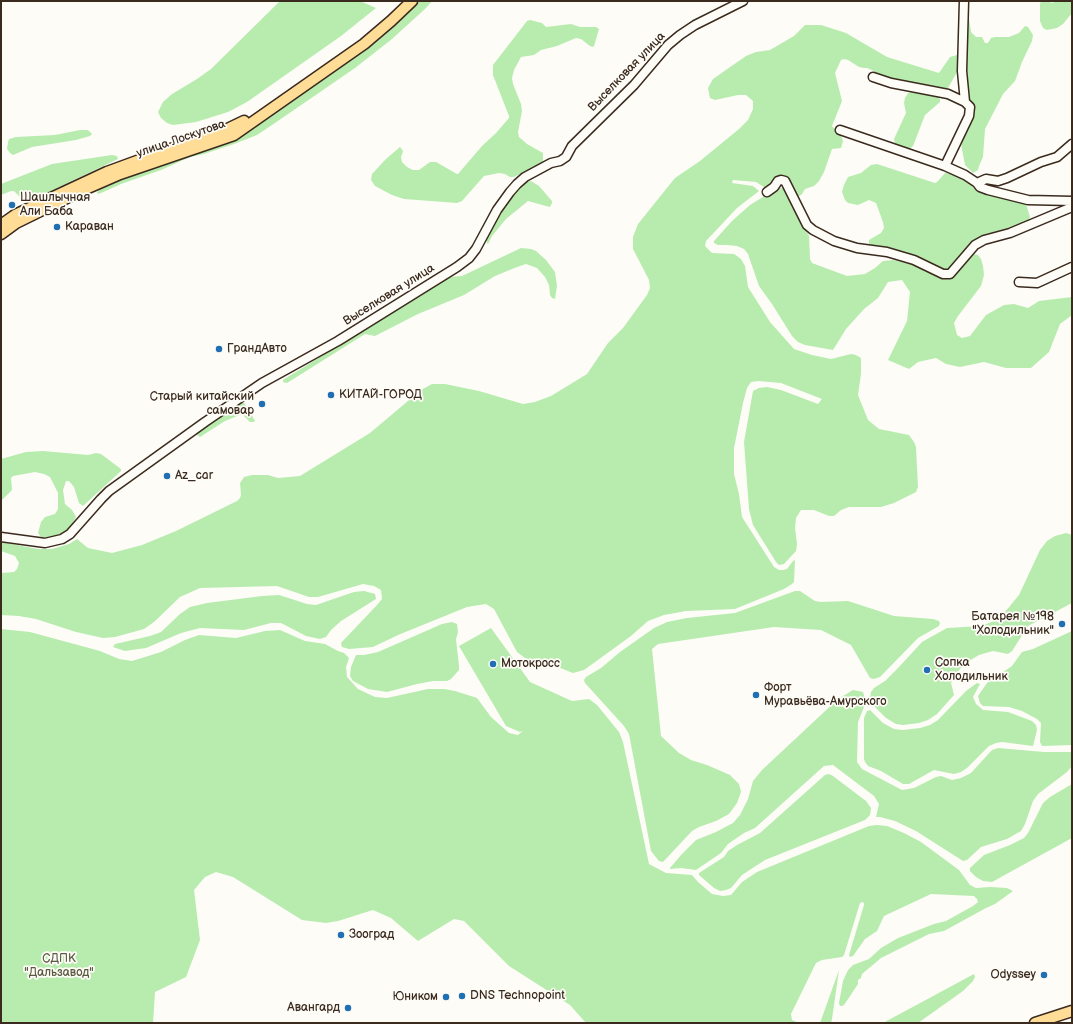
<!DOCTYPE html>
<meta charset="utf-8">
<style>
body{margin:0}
#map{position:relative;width:1073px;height:1024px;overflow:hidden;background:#fdfcf7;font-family:"Balsamiq Sans",sans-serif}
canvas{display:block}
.frame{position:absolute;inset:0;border:2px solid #3b2a1e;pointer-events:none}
</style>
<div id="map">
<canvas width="1073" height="1024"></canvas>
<div class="frame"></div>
</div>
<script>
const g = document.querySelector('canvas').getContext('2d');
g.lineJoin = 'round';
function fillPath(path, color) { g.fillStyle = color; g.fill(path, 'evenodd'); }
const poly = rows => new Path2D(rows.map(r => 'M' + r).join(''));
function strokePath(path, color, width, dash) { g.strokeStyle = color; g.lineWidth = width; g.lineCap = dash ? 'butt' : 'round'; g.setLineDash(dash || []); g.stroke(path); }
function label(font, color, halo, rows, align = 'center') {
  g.font = font + ' "Balsamiq Sans",sans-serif'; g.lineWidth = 3.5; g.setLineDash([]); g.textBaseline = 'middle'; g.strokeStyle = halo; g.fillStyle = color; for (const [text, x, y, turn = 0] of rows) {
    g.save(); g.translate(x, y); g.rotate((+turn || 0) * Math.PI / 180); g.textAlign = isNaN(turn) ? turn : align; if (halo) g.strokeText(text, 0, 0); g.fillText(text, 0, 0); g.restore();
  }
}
fillPath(poly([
 [280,1,360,1,376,8,341,36,247,102,228,112,196,122,173,125,167,123,161,118,158,112,163,102,172,94,197,79,211,69],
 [419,1,432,1,426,8,392,39,355,68,275,123,257,135,234,144,204,154,190,157,161,170,121,184,101,193,98,194,97,192,100,189,137,172,212,145,388,30],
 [1041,1,1049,1,1051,3,1059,1,1072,1,1072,13,1063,24,1057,28,1047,30,1043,28,1040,21,1040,4],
 [966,11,968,12,971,32,976,37,982,37,985,43,988,43,991,38,995,37,1009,37,1019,33,1025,26,1028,27,1033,35,1032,41,1022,62,1015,81,1003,94,985,129,983,157,979,166,978,170,973,173,965,165,961,144,972,116,972,106,969,96,966,73],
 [530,20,542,23,546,27,571,24,580,27,596,27,599,29,594,46,593,47,590,46,581,39,576,38,557,46,541,50,534,55,521,57,514,70,512,78,513,84,521,104,522,111,518,132,519,137,527,144,543,153,543,161,540,164,514,177,510,177,505,174,499,173,484,176,462,201,457,203,404,199,392,195,375,186,371,180,372,174,386,159,400,147,403,151,401,157,402,162,407,167,413,170,419,170,430,162,436,162,457,174,458,174,482,146,496,133,509,118,509,116,493,75,493,65,527,21],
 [805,25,821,25,846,33,887,57,939,73,950,57,957,55,958,56,957,72,948,88,942,90,893,81,876,75,874,71,867,68,864,68,859,67,848,60,844,59,841,60,835,73,842,101,832,126,841,136,843,141,841,148,832,149,824,172,819,181,814,186,805,189,802,194,798,197,796,197,787,180,767,189,756,182,733,180,732,183,753,186,759,191,737,208,706,241,705,246,712,253,734,254,741,259,745,266,748,287,770,322,794,349,812,355,831,359,851,354,856,355,861,358,861,374,858,395,868,420,879,429,909,435,914,442,916,447,918,487,916,492,894,503,881,507,849,507,841,510,834,516,829,516,814,510,801,510,796,518,795,528,797,544,796,551,784,564,779,565,776,562,753,525,749,509,744,442,753,391,759,388,767,387,781,390,818,404,822,399,781,383,758,381,751,382,747,388,743,403,734,448,734,474,739,494,742,517,774,567,779,570,783,570,787,569,793,561,795,560,794,582,792,584,784,589,735,609,686,611,664,615,648,621,631,636,584,670,573,673,545,662,529,661,517,652,494,609,486,604,467,607,398,635,373,647,349,649,342,647,341,643,377,605,382,599,381,590,374,586,363,584,318,597,309,597,277,586,200,588,180,597,154,622,144,629,115,637,103,638,76,632,36,619,19,616,1,615,1,573,14,572,17,569,19,563,15,556,1,551,1,542,38,549,52,549,69,544,77,539,88,548,112,553,142,545,176,531,237,501,240,498,241,495,240,483,244,477,252,475,268,475,278,478,300,476,370,433,421,390,432,384,445,384,479,391,523,404,535,402,551,396,587,374,608,343,623,328,647,295,650,288,649,280,633,249,633,237,638,224,675,178,700,161,739,129,748,120,753,109,753,101,746,95,738,95,715,100,710,98,708,88,713,79,746,56,756,52,770,50,794,36],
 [913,92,936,96,940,99,940,102,925,115,913,146,909,149,897,145,895,143,894,139,906,113,904,103,905,98,908,93],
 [80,130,88,130,92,134,90,136,76,140,32,147,13,155,10,153,7,149,8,142,9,139,16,137,55,135],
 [112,155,117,156,118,159,30,201,23,200,14,191,11,191,1,195,1,184,52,164],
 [877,164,935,183,937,182,945,173,955,175,964,179,979,192,1026,204,1030,217,1028,221,1020,226,985,234,973,242,948,271,869,246,869,240,881,233,884,228,883,222,876,203,869,200,858,205,848,203,845,200,842,192,844,185,848,177,861,173,871,165],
 [531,181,539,186,552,201,552,203,550,207,546,206,528,201,506,219,492,236,488,244,487,243,486,239,498,214,519,187,527,182],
 [779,187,784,189,787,193,809,236,810,259,812,263,847,276,865,274,875,268,883,261,893,260,914,265,937,276,945,278,971,255,974,254,978,255,981,259,983,266,984,275,981,286,958,316,954,323,957,335,962,338,970,336,986,315,1004,305,1014,304,1028,308,1039,301,1072,297,1072,315,1060,324,1049,352,1031,368,1006,368,984,362,960,367,946,364,936,358,918,362,909,369,888,360,907,321,910,292,902,280,888,282,878,298,864,309,846,329,833,350,805,345,798,342,792,336,772,304,759,286,748,254,744,249,737,246,727,245,718,245,714,243,714,241,732,221,750,205],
 [521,248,531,249,536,251,546,260,555,272,557,286,555,299,552,298,550,295,549,285,545,277,537,268,526,264,517,267,495,276,464,295,418,314,375,336,365,334,287,383,283,382,283,380,286,378,402,307,449,277,462,276],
 [240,403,244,403,247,407,255,421,254,422,250,422,242,414,225,421,200,437,197,435,198,432,237,404],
 [43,451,88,455,96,453,101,454,121,469,121,471,83,506,79,503,74,487,69,481,66,481,63,490,65,504,72,510,76,517,69,530,52,538,41,537,38,533,41,522,45,517,55,514,58,509,58,493,50,477,44,474,35,472,13,476,11,478,12,490,1,501,1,459,26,452],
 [1066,533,1072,535,1072,603,1028,626,1012,651,1008,654,993,651,979,655,967,662,956,673,951,683,954,695,937,714,928,720,919,723,903,725,896,724,886,718,872,704,870,699,871,692,874,688,885,681,899,667,922,642,947,628,981,626,994,621,1005,612,1019,595,1040,550,1047,541,1055,536],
 [364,591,375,594,376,599,341,621,331,630,326,637,320,639,306,636,281,623,271,623,244,630,200,628,181,633,146,648,125,651,113,647,115,644,150,636,161,632,180,614,190,607,207,603,262,596,279,595,307,604,316,605,354,592],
 [795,591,800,591,815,601,821,602,848,601,894,616,933,619,939,621,940,623,939,626,918,638,880,677,874,679,870,678,851,645,821,630,774,627,658,644,652,649,661,736,679,753,691,760,707,765,730,775,739,784,741,792,737,803,729,814,716,821,699,827,692,831,663,862,659,861,651,851,629,734,624,726,585,683,584,680,586,677,601,668,620,652,654,628,667,622,687,618,735,613],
 [452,622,457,624,458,632,456,639,459,666,459,670,451,679,447,681,433,681,417,684,387,692,368,689,353,681,350,676,351,667,356,655,364,655,378,652,442,624],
 [491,628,530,682,572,701,589,699,597,705,619,732,623,742,649,864,666,873,692,875,698,882,712,894,723,896,731,895,742,882,757,872,869,826,877,825,887,826,904,833,921,842,959,870,970,885,976,888,990,887,1007,888,1013,891,995,904,986,908,944,931,929,934,881,958,862,974,861,978,858,980,858,984,844,1005,842,1006,840,1006,839,1003,843,981,848,970,853,965,869,959,881,948,898,938,934,924,946,921,973,906,978,902,977,899,974,896,931,894,884,916,877,931,865,939,853,956,850,957,849,955,864,905,864,903,862,902,860,903,844,955,842,957,822,960,816,963,813,969,791,1014,792,1020,799,1023,586,1023,570,1005,509,966,464,921,454,919,418,941,391,918,373,910,338,921,326,923,302,920,233,877,216,872,205,877,194,890,200,940,186,977,155,992,153,1023,1,1023,1,629,30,632,100,651,119,659,132,661,161,652,185,640,199,635,236,638,265,631,280,630,305,641,325,644,338,651,344,653,349,658,346,667,347,677,358,689,375,697,387,698,428,689,444,689,455,691,477,698,491,717,509,733,518,735,523,731,520,732,506,726,459,646],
 [1072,631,1072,745,1042,746,1040,742,1041,723,1037,719,1022,711,1009,707,983,706,980,703,978,696,987,683,1012,666,1022,652,1033,649],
 [977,683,980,684,973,697,976,704,983,710,1008,712,1032,721,1036,725,1037,730,1033,746,1002,742,996,743,989,746,967,768,961,772,954,774,934,770,909,784,903,784,881,771,868,766,865,762,864,759,864,718,867,711,870,710,883,723,894,729,903,730,920,728,930,725,938,720,966,691],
 [853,690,863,692,866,702,858,722,857,762,862,769,902,790,914,788,936,777,941,776,952,780,961,778,971,773,992,750,998,748,1044,752,1072,752,1072,766,1067,772,1038,794,1033,801,1025,824,1021,831,1007,839,981,847,967,860,963,861,916,831,895,821,880,817,876,817,879,804,874,796,833,765,824,766,755,828,744,833,728,844,721,853,696,870,681,868,670,869,670,868,681,855,696,840,716,832,733,823,740,815,748,799,753,781,762,770,838,699],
 [829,774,833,776,866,801,871,808,870,815,865,820,765,860,742,875,731,888,726,890,720,891,714,888,699,875,699,873,724,857,728,851,737,845,760,833,825,775],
 [1072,784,1072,838,992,882,983,881,976,877,970,871,970,868,984,855,1010,845,1024,838,1028,833,1043,803,1050,797],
 [839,970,832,1019,831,1023,820,1023],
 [974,974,975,977,973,981,963,991,918,1023,883,1023]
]), '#b7ecae');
const minor = poly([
 [873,77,891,83,948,94,965,102],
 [840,130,945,166,965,175,977,183,986,179,998,181,1007,178,1041,162,1057,157,1072,144],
 [945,166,969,116,970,107,965,102,962,71,964,1],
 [977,183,980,187,988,190,1028,200,1072,201],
 [767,192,774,187,778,181,781,180,785,181,807,225,813,230,834,241,857,248,887,252,914,260,943,274,950,274,975,245,984,240,1010,233,1072,207],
 [1019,282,1037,283,1072,267],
 [1,537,45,543,62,539,70,534,101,499,109,491,205,422,262,383,338,341,457,267,469,258,476,249,497,210,510,192,517,184,525,177,551,163,560,161,566,157,572,146,634,85,668,45,680,35,695,25,743,1]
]);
const major = poly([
 [1,225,15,215,32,207,107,172,156,154,219,133,244,121],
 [1,234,16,223,81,191,120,174,234,135,364,44,391,21,412,1],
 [1035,1023,1072,1011]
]);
strokePath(minor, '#3b2a1e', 11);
strokePath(major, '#3b2a1e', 13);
strokePath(minor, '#fdfcf7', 8);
strokePath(major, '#ffdd96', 10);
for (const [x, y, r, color] of [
 [12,205,4,"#1f6fb2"],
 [57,227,4,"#1f6fb2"],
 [219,349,4,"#1f6fb2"],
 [331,395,4,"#1f6fb2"],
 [262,404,4,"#1f6fb2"],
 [167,476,4,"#1f6fb2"],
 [1062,624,4,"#1f6fb2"],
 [493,664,4,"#1f6fb2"],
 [927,670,4,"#1f6fb2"],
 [756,695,4,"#1f6fb2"],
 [341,935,4,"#1f6fb2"],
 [1044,975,4,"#1f6fb2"],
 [462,996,4,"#1f6fb2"],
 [446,997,4,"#1f6fb2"],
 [348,1008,4,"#1f6fb2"]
]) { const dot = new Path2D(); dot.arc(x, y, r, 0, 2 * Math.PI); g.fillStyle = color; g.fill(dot); strokePath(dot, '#fdfcf7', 1.5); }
label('12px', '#3b2a1e', '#fdfcf7', [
 ["Выселковая улица",627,72,-46],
 ["улица Лоскутова",181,139,-19],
 ["Выселковая улица",389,295,-32]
]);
label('12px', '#3b2a1e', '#fdfcf7', [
 ["Шашлычная",20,198],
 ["Али Баба",20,212],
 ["Караван",65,227],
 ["ГрандАвто",227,349],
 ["КИТАЙ-ГОРОД",339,395],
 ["Старый китайский",254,397,"right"],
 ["самовар",254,411,"right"],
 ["Az_car",175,476],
 ["Батарея №198",1054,617,"right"],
 ["\"Холодильник\"",1054,631,"right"],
 ["Сопка",935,663],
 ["Холодильник",935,677],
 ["Мотокросс",501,664],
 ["Форт",764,688],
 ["Муравьёва-Амурского",764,702],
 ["Зооград",349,935],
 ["Odyssey",1036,975,"right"],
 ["DNS Technopoint",470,996],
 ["Юником",438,997,"right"],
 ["Авангард",340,1008,"right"]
], 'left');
label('12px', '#5a5a42', '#fdfcf7', [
 ["СДПК",59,959],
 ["\"Дальзавод\"",59,973]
]);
</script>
